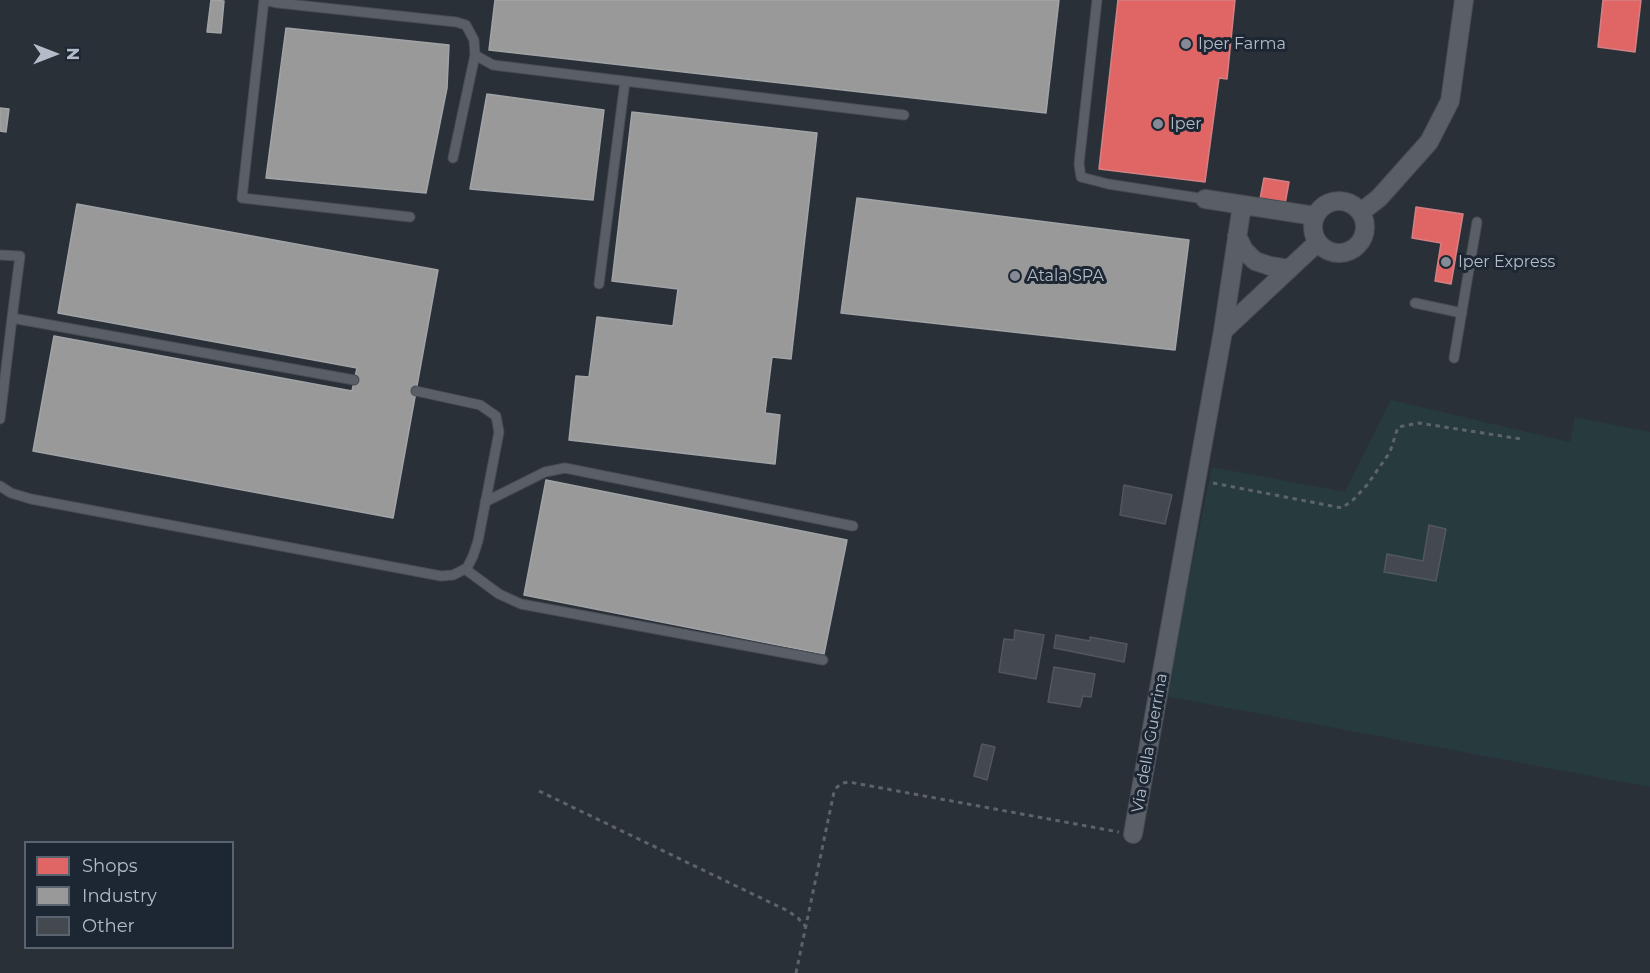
<!DOCTYPE html>
<style>
body{margin:0}
#map{position:relative;width:1650px;height:973px;overflow:hidden;background:#2a3038;font-family:Montserrat,sans-serif}
canvas{display:block}
.legend{position:absolute;left:24px;top:841px;width:210px;height:108px;box-sizing:border-box;background:#1d2633;border:2px solid #59626f;margin:0;padding:8px 10px;list-style:none;font-size:18px;color:#b4bcc9}
.legend li{display:flex;align-items:center;gap:12px;height:30px}
.legend b{width:30px;border:2px solid #59626f}
.north{position:absolute;left:24px;top:24px;width:60px;height:60px;-webkit-text-stroke:4px #1d2633;paint-order:stroke;rotate:90deg;font-size:16px;font-weight:700;line-height:24px;text-align:center;color:#b4bcc9}
.north::after{content:'';display:block;margin:auto;width:21px;height:27px;background:#b4bcc9;clip-path:polygon(50% 0,100% 100%,50% 72%,0 100%)}
</style>
<div id="map">
<canvas width="1650" height="973"></canvas>
<ul class="legend">
<li><b style="height:16px;background:#e06666"></b>Shops</li>
<li><b style="height:16px;background:#999"></b>Industry</li>
<li><b style="height:16px;background:#444950"></b>Other</li>
</ul>
<div class="north">N</div>
</div>
<script>
const g = document.querySelector('canvas').getContext('2d');
g.lineJoin = 'round';
function fillPath(path, color) { g.fillStyle = color; g.fill(path, 'evenodd'); }
const poly = rows => new Path2D(rows.map(r => 'M' + r).join(''));
function strokePath(path, color, width, dash) { g.strokeStyle = color; g.lineWidth = width; g.lineCap = dash ? 'butt' : 'round'; g.setLineDash(dash || []); g.stroke(path); }
function label(font, color, halo, rows, align = 'center') {
  g.font = font + ' Montserrat,sans-serif'; g.lineWidth = 6; g.setLineDash([]); g.textBaseline = 'middle'; g.strokeStyle = halo; g.fillStyle = color; for (const [text, x, y, turn = 0] of rows) {
    g.save(); g.translate(x, y); g.rotate((+turn || 0) * Math.PI / 180); g.textAlign = isNaN(turn) ? turn : align; if (halo) g.strokeText(text, 0, 0); g.fillText(text, 0, 0); g.restore();
  }
}
fillPath(poly([
 [1391,400,1570,442,1575,417,1650,432,1650,787,1165,696,1212,467,1345,492]
]), '#273a3e');
const shops = poly([
 [1118,0,1235,0,1227,79,1219,78,1205,182,1099,169,1118,0],
 [1603,0,1641,0,1635,52,1598,47,1603,0],
 [1264,178,1289,182,1285,204,1260,199,1264,178],
 [1416,207,1463,214,1451,284,1435,281,1441,243,1412,238,1416,207]
]);
fillPath(shops, '#e06666');
strokePath(shops, '#d38084', 1.5);
const industry = poly([
 [211,0,224,1,221,33,207,32,211,0],
 [495,0,1059,0,1046,113,489,50,495,0],
 [286,28,449,45,447,88,426,193,266,178,286,28],
 [487,94,604,110,593,200,470,189,487,94],
 [0,108,9,109,6,132,0,131,0,108],
 [632,112,817,133,791,359,772,357,765,413,780,415,775,464,569,440,576,376,589,377,597,317,673,326,678,289,612,281,632,112],
 [857,198,1189,240,1175,350,841,313,857,198],
 [77,204,438,270,393,518,33,451,54,336,352,391,357,368,58,313,77,204],
 [546,480,847,540,824,654,524,595,546,480]
]);
fillPath(industry, '#999');
strokePath(industry, '#a1a4a7', 1.5);
const building = poly([
 [1124,485,1172,495,1165,524,1120,515,1124,485],
 [1429,525,1446,529,1436,581,1384,572,1387,554,1423,561,1429,525],
 [1015,630,1044,635,1036,679,999,672,1004,639,1014,640,1015,630],
 [1056,635,1090,641,1090,637,1127,644,1124,662,1054,648,1056,635],
 [1054,667,1095,674,1091,697,1083,696,1080,707,1048,702,1054,667],
 [982,744,995,747,987,780,974,776,982,744]
]);
fillPath(building, '#444950');
strokePath(building, '#52575f', 1.5);
const service = poly([
 [264,0,278,3,456,22,466,25,474,40,475,55,493,65,904,115],
 [264,0,242,198,410,217],
 [1097,0,1079,164,1081,177,1108,184,1205,199],
 [453,158,475,55],
 [0,255,20,256,12,318],
 [599,284,625,81],
 [1415,303,1462,313],
 [1454,358,1477,222],
 [0,419,12,318,354,380],
 [0,486,11,493,31,499,441,576,453,575,467,568,473,556,478,541,499,432,496,416,480,405,416,391],
 [485,502,545,472,565,468,853,526],
 [465,569,499,594,521,604,823,660]
]);
const minor = poly([
 [1205,199,1315,216],
 '1313 227a26 26 0 1 1 52 0a26 26 0 1 1-52 0Z',
 [1361,212,1379,198,1429,142,1450,101,1464,0],
 [1237,236,1244,250,1255,261,1270,266,1289,269],
 [1223,331,1318,242],
 [1133,834,1223,331,1242,205]
]);
strokePath(service, '#484c53', 11);
strokePath(minor, '#484c53', 20);
strokePath(poly([
 [1213,483,1342,508,1353,500,1367,485,1390,452,1398,427,1419,423,1521,439],
 [539,791,788,911,798,918,806,927],
 [796,973,834,792,837,787,843,783,849,782,1119,832]
]), '#5d636a', 3, [4.5, 4.5]);
strokePath(service, '#5a5e66', 9);
strokePath(minor, '#5a5e66', 18);
for (const [x, y, r, color] of [
 [1186,44,6,"#848b96"],
 [1158,124,6,"#848b96"],
 [1446,262,6,"#848b96"],
 [1015,276,6,"#848b96"]
]) { const dot = new Path2D(); dot.arc(x, y, r, 0, 2 * Math.PI); g.fillStyle = color; g.fill(dot); strokePath(dot, '#1d2633', 2); }
label('16px', '#b4bcc9', '#1d2633', [
 ["Iper Farma",1198,44],
 ["Iper",1170,124],
 ["Iper Express",1458,262],
 ["Atala SPA",1027,276]
], 'left');
label('16px', '#b4bcc9', '#1d2633', [
 ["Via della Guerrina",1150,743,-80]
]);
</script>
